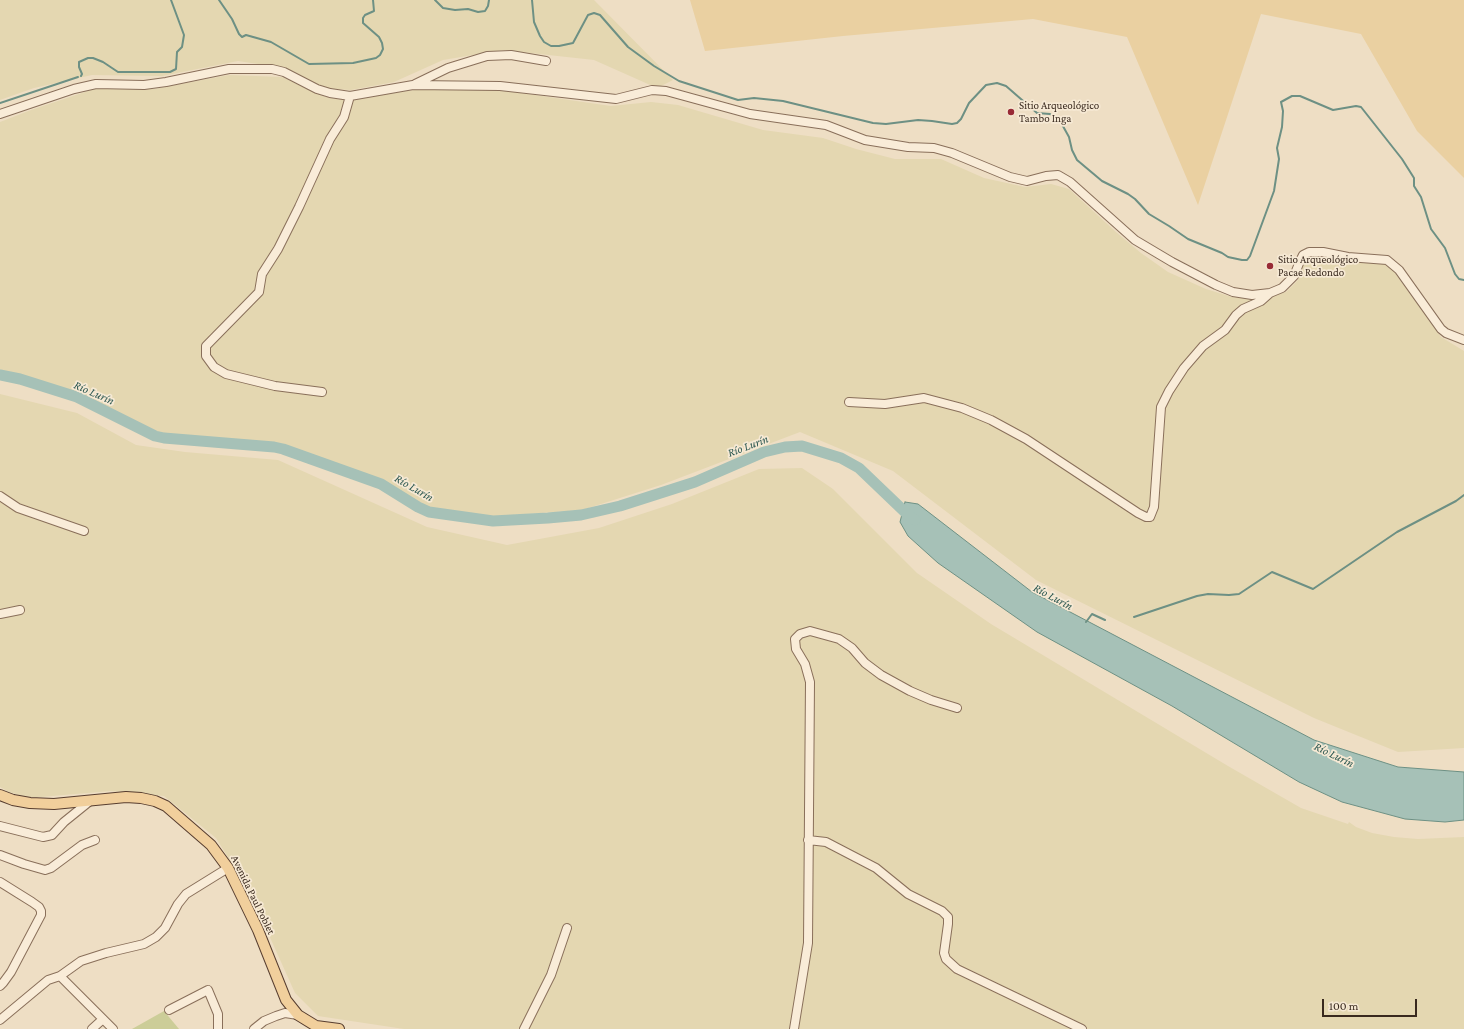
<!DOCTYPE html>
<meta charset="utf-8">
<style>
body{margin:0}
#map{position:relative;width:1464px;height:1029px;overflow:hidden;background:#eedec4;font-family:"Crimson Pro",serif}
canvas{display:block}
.scale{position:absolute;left:1322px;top:999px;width:95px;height:18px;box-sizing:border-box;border:2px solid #39291e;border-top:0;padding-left:5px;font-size:12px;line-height:14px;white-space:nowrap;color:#39291e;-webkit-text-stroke:3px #f6e9d4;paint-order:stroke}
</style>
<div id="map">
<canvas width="1464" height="1029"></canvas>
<div class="scale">100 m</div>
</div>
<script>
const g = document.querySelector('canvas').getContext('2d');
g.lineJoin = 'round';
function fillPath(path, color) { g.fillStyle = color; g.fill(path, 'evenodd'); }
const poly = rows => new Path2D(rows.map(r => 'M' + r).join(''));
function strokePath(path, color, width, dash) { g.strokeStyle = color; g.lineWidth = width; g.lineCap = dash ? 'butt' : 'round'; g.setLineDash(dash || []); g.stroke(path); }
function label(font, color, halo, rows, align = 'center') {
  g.font = font + ' "Crimson Pro",serif'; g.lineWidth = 3.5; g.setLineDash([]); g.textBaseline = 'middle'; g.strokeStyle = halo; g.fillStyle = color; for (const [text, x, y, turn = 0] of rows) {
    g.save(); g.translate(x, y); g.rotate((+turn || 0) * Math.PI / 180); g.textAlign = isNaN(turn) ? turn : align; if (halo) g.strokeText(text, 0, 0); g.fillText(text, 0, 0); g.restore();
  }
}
fillPath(poly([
 [0,0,594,0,673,80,657,88,594,60,503,50,443,60,394,82,351,90,331,89,319,86,278,67,238,61,162,76,92,75,34,88,0,100],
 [229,75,282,77,325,97,343,100,414,90,500,90,611,106,651,102,678,105,763,130,823,138,856,149,895,159,941,159,984,178,1025,187,1051,184,1069,189,1116,232,1141,253,1168,272,1206,289,1232,297,1251,298,1270,296,1286,292,1298,280,1304,263,1308,258,1314,254,1379,262,1385,264,1392,269,1441,337,1464,351,1464,748,1398,752,1314,718,1036,580,893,471,800,432,661,485,582,510,486,517,433,511,360,472,278,448,156,435,146,432,76,396,15,374,0,371,0,122,31,110,97,88,154,89],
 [0,394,77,413,136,445,185,452,278,460,427,527,507,545,599,528,672,504,759,469,802,468,833,489,917,573,991,624,1228,766,1301,808,1348,824,1349,822,1356,827,1372,833,1394,837,1418,839,1464,837,1464,1029,404,1029,318,1016,295,993,250,893,216,838,164,796,111,791,29,798,9,792,0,787]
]), '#e4d7b1');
fillPath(poly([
 [164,1011,179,1029,132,1029]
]), '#cccd98');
fillPath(poly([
 [690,0,1464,0,1464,178,1417,131,1361,34,1261,14,1198,205,1127,37,1033,19,843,36,705,51]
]), '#ead0a1');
const water = poly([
 [905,502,918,504,1032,592,1314,740,1398,767,1464,772,1464,820,1445,822,1405,819,1342,802,1299,782,1172,706,1037,632,938,563,908,536,900,522,905,502]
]);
fillPath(water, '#a6c1b7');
strokePath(water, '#6d9084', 1);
strokePath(poly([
 [219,0,232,19,239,34,242,37,246,35,271,42,309,64,353,63,376,58,380,55,383,49,382,43,379,37,363,23,363,18,365,15,374,11,373,0],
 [435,0,443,8,455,10,468,9,478,12,485,11,488,6,489,0],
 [532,0,534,22,540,36,544,42,551,46,559,46,573,43,588,15,594,13,600,15,628,47,654,66,679,81,738,100,754,98,783,101,873,123,886,124,918,120,932,121,952,124,957,123,961,119,969,103,986,85,997,83,1006,86,1037,113,1050,114,1059,119,1069,137,1072,150,1077,160,1102,181,1128,194,1135,199,1149,214,1169,226,1188,239,1222,253,1228,257,1242,260,1247,260,1250,256,1274,191,1279,159,1277,148,1282,127,1283,111,1281,102,1292,96,1300,96,1333,110,1356,106,1361,107,1402,159,1414,178,1414,186,1421,197,1431,229,1445,248,1455,274,1459,279,1464,280],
 [81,76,82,74,79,67,79,62,88,58,93,58,103,62,118,72,170,72,176,69,177,52,182,47,184,35,171,0],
 [0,103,78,77],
 [1134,617,1197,596,1208,594,1229,595,1239,594,1272,572,1313,589,1397,532,1456,501,1464,495],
 [1086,622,1092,614,1105,620]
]), '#6d9084', 2);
strokePath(poly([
 [0,375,20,379,77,397,155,436,164,438,274,447,283,449,381,484,418,507,429,512,493,521,548,518,581,515,620,506,695,482,764,452,785,447,802,446,841,458,859,468,906,513,915,520]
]), '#a6c1b7', 11);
const minor = poly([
 [415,84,448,68,487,56,511,55,546,61],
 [0,114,74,89,96,84,144,85,166,82,229,69,272,69,284,72,317,89,330,93,350,96,413,85,500,86,616,99,652,90,666,91,750,114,826,125,865,140,908,147,934,148,952,153,1010,177,1027,181,1046,176,1058,175,1070,182,1135,240,1172,262,1216,285,1233,292,1252,295,1270,293,1282,288,1294,276,1300,261,1303,255,1309,252,1323,252,1348,257,1387,260,1399,270,1441,329,1446,333,1464,340],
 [322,392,275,386,226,374,214,367,206,356,206,346,259,292,262,274,278,249,299,207,330,139,344,117,350,96],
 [849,402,885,404,924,398,962,408,991,420,1026,439,1138,513,1146,517,1150,517,1154,507,1161,407,1169,391,1184,368,1203,346,1225,330,1236,315,1243,309,1261,301,1270,293],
 [0,496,18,508,84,531],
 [0,614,20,610],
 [0,826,43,837,52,835,64,822,90,801],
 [808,840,826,842,876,868,908,894,942,911,948,917,948,924,944,953,946,959,957,969,1082,1029],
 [0,855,24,864,45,870,51,868,82,845,95,840],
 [0,882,32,902,39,907,41,911,41,915,11,972,3,983,0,986],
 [60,976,113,1029],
 [169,1010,208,990,218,1014,218,1029],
 [0,1020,48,980,60,976,81,961,106,953,144,944,156,937,165,928,178,904,186,894,228,868],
 [92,1029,103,1019],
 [254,1029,264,1021,276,1016,285,1013,298,1015],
 [524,1029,551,975,567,928],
 [794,1029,808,943,810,682,805,664,796,649,795,639,800,634,810,631,839,639,852,648,865,663,881,675,910,691,931,700,957,708]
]);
const major = poly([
 [0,795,13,800,30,803,54,804,126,797,141,798,155,801,166,806,211,845,228,868,258,930,286,1000,298,1015,316,1026,339,1029]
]);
strokePath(minor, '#896f5a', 10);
strokePath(major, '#573d2f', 12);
strokePath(minor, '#f9ecd8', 8);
strokePath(major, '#f1cf9c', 10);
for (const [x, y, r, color] of [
 [1011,112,4,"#982a35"],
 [1270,266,4,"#982a35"]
]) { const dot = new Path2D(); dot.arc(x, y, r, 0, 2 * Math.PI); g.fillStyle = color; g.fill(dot); strokePath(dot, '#f6e9d4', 1.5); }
label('11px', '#39291e', '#f6e9d4', [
 ["Sitio Arqueológico",1019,106],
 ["Tambo Inga",1019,119],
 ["Sitio Arqueológico",1278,260],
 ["Pacae Redondo",1278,273]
], 'left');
label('11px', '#39291e', '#f6e9d4', [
 ["Avenida Paul Poblet",253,895,64]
]);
label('italic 12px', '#2e5952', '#f6e9d4', [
 ["Río Lurín",94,393,24],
 ["Río Lurín",748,446,-21],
 ["Río Lurín",414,488,30],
 ["Río Lurín",1053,597,28],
 ["Río Lurín",1334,755,26]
]);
</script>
